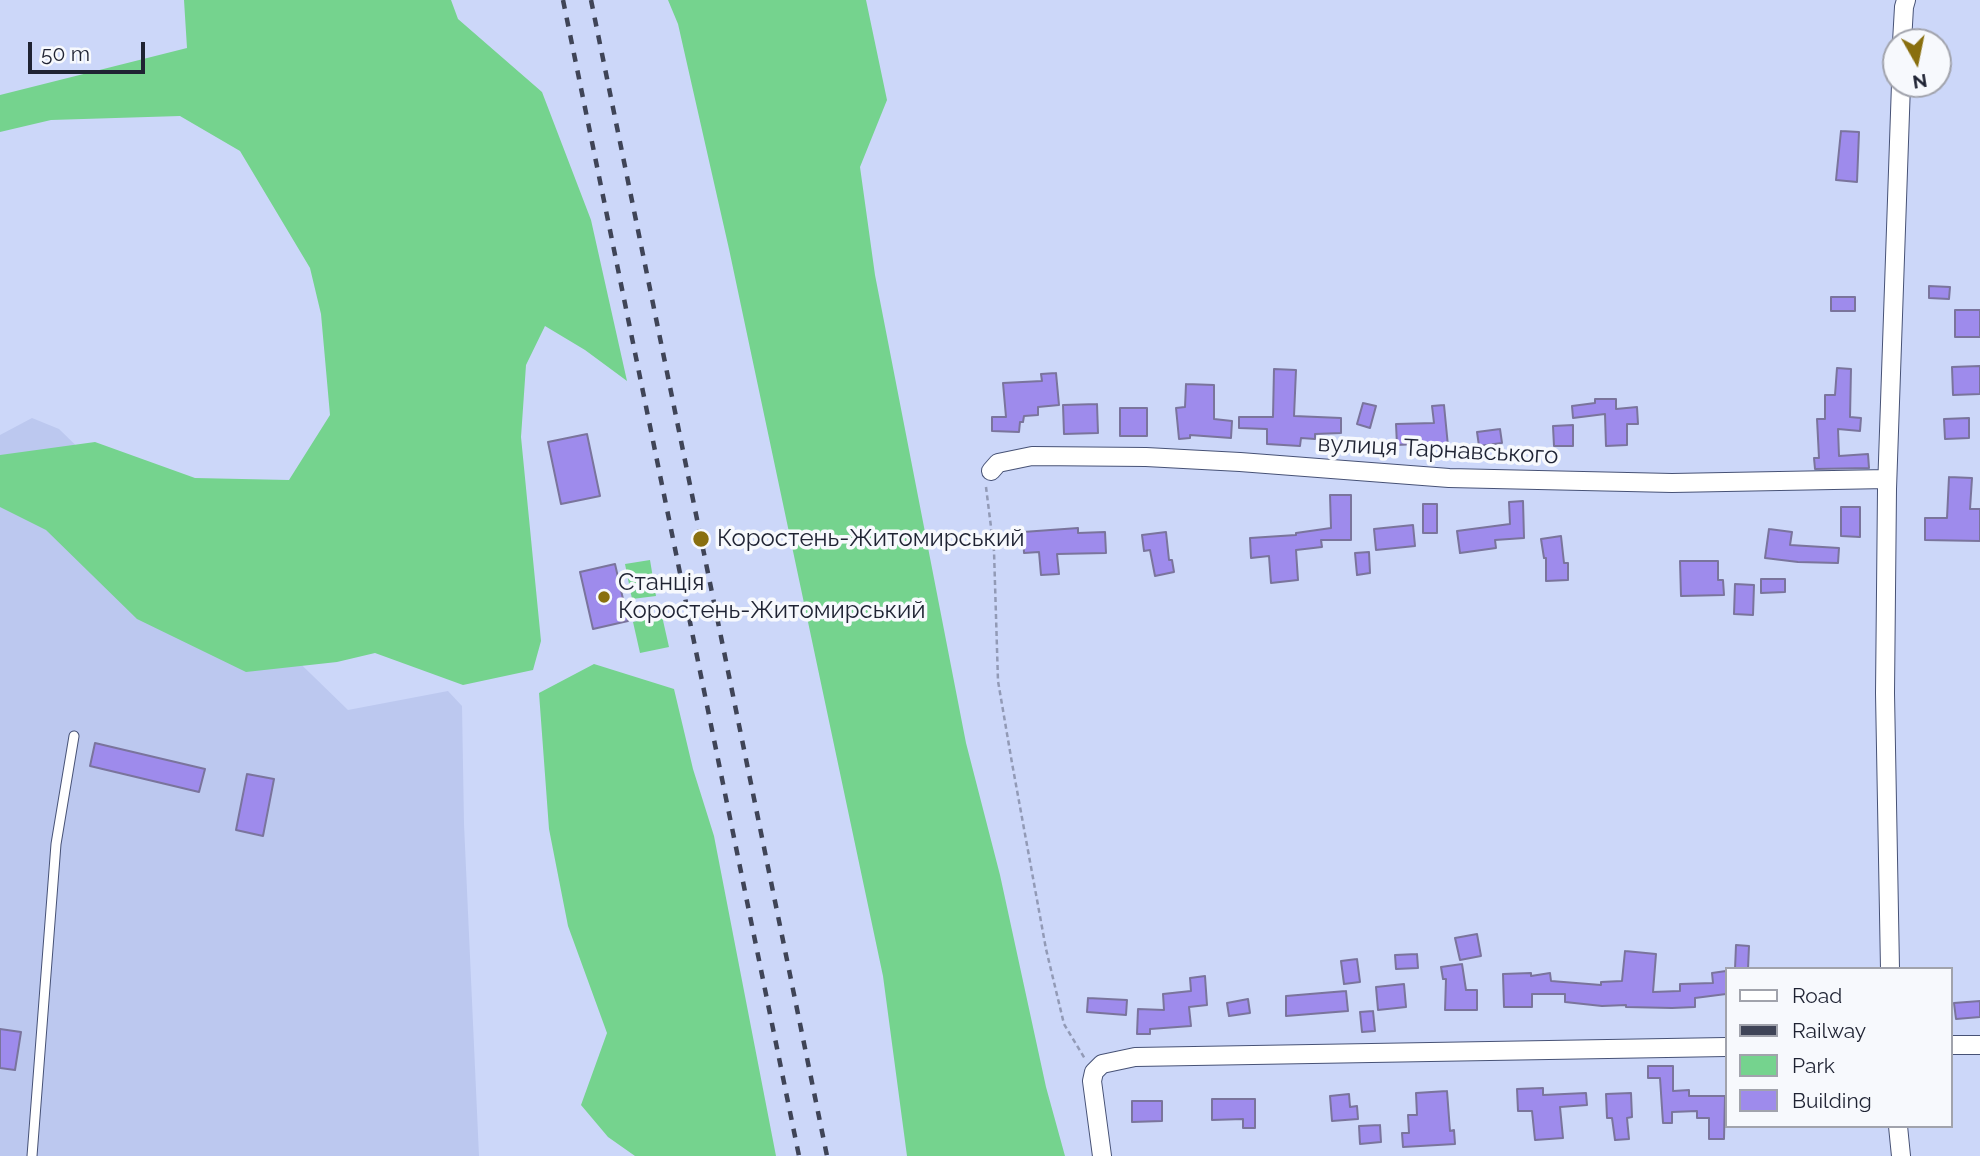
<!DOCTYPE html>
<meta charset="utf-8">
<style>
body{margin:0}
#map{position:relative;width:1980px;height:1156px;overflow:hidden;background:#ccd7f9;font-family:Raleway,sans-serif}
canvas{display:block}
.legend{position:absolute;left:1725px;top:967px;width:228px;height:161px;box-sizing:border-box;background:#f7f9fd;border:2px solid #a1a3ac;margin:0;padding:9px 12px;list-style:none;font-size:21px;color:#1f2333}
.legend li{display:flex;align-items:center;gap:14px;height:35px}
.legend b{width:35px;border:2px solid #a1a3ac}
.north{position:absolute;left:1882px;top:28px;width:70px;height:70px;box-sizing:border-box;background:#f7f9fd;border:2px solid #a1a3ac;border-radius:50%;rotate:171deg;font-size:19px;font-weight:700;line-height:28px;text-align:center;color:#1f2333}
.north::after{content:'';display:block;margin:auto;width:24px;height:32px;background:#896f0f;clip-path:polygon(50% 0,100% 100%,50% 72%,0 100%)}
.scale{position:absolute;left:28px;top:42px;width:117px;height:32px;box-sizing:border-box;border:4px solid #1f2333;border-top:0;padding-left:9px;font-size:21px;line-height:24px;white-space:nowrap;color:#1f2333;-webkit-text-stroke:5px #f7f9fd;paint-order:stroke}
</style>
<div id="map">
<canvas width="1980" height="1156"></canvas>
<ul class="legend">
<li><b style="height:9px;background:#fff"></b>Road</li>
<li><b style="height:9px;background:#3f4457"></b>Railway</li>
<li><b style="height:19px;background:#75d38e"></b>Park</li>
<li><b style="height:19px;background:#9e8bec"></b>Building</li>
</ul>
<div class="north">N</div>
<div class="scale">50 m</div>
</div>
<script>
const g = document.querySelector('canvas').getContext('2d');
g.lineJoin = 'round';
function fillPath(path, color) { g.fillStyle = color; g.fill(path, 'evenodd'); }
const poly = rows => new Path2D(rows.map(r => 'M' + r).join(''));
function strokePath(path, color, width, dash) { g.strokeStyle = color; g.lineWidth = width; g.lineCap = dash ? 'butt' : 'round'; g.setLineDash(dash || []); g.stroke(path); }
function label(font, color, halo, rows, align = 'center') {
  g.font = font + ' Raleway,sans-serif'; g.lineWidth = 7; g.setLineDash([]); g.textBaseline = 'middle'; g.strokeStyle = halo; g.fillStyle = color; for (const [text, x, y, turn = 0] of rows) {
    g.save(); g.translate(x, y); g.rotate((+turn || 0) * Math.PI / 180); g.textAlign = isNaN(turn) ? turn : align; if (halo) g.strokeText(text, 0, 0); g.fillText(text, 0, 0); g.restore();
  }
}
fillPath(poly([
 [32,418,59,429,348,710,448,691,462,706,464,824,479,1156,0,1156,0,435]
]), '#bcc8ef');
fillPath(poly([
 [184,0,451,0,458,19,542,92,591,220,627,381,585,350,545,326,526,365,521,437,541,641,533,670,463,685,375,653,337,662,246,672,137,619,46,530,0,507,0,455,95,442,195,478,289,480,330,415,321,314,310,268,240,151,180,116,51,120,0,132,0,95,187,48],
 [668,0,866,0,887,100,860,167,875,275,966,743,1000,875,1046,1087,1065,1156,907,1156,883,976,729,249,678,24],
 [650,560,656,596,632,599,625,564],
 [662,616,669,647,640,653,633,622],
 [594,664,674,689,693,769,714,836,776,1156,635,1156,608,1137,581,1105,607,1033,568,926,549,829,539,693]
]), '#75d38e');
const building = poly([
 [1841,131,1859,132,1857,182,1836,180,1841,131],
 [1929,286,1950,287,1949,299,1929,298,1929,286],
 [1831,297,1855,297,1855,311,1831,311,1831,297],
 [1955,310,1980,310,1980,337,1955,337,1955,310],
 [1980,366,1980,394,1953,395,1952,367,1980,366],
 [1837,368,1851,369,1850,417,1861,418,1860,431,1838,429,1839,456,1868,454,1869,468,1815,469,1814,458,1819,458,1817,419,1825,419,1825,395,1835,395,1837,368],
 [1274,369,1296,370,1294,416,1341,418,1341,433,1315,434,1315,439,1301,438,1300,446,1267,444,1267,429,1239,428,1239,417,1273,417,1274,369],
 [1056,373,1059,405,1038,407,1038,415,1024,416,1023,422,1020,422,1019,432,992,431,992,417,1006,417,1003,383,1042,381,1041,374,1056,373],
 [1186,384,1214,385,1214,419,1232,421,1231,438,1190,435,1190,438,1179,439,1176,408,1185,407,1186,384],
 [1595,399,1616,399,1616,409,1637,407,1638,424,1627,424,1627,445,1606,446,1605,414,1573,418,1572,406,1595,403,1595,399],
 [1363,403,1376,406,1370,428,1357,424,1363,403],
 [1097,404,1098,433,1064,434,1063,405,1097,404],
 [1444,405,1448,446,1436,447,1436,443,1397,445,1396,424,1434,423,1432,406,1444,405],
 [1120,408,1147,408,1147,436,1120,436,1120,408],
 [1969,418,1969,438,1945,439,1944,419,1969,418],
 [1573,425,1573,446,1554,446,1553,426,1573,425],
 [1500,429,1502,443,1479,446,1477,432,1500,429],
 [587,434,600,496,561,504,548,442,587,434],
 [1949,477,1972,478,1970,509,1980,509,1980,541,1925,540,1925,518,1947,518,1949,477],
 [1330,495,1351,495,1351,540,1321,540,1322,547,1296,550,1298,580,1271,583,1269,556,1251,558,1250,538,1296,535,1296,533,1331,528,1330,495],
 [1523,501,1524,538,1495,540,1496,548,1460,553,1457,531,1510,524,1509,502,1523,501],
 [1423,504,1437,504,1437,533,1423,533,1423,504],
 [1841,507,1860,507,1860,537,1841,536,1841,507],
 [1413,525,1415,546,1376,550,1374,529,1413,525],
 [1078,528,1078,533,1105,532,1106,553,1057,554,1059,574,1041,575,1039,552,1024,553,1023,532,1078,528],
 [1769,529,1792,532,1790,545,1839,548,1838,563,1798,562,1765,558,1769,529],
 [1166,532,1169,560,1172,560,1174,572,1155,576,1150,550,1144,551,1142,535,1166,532],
 [1561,536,1564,563,1568,563,1568,580,1546,581,1546,558,1544,558,1541,539,1561,536],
 [1369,552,1370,573,1357,575,1355,553,1369,552],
 [1680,561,1718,561,1718,580,1723,580,1724,595,1681,596,1680,561],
 [615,564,628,621,593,629,580,572,615,564],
 [1761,579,1785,579,1785,592,1761,593,1761,579],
 [1735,584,1754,585,1753,615,1734,614,1735,584],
 [95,743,205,769,199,792,90,766,95,743],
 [247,774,274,779,263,836,236,830,247,774],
 [1477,934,1481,956,1460,960,1455,938,1477,934],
 [1736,945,1749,946,1748,969,1735,969,1736,945],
 [1625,951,1656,954,1653,992,1680,991,1680,984,1713,983,1712,973,1726,971,1726,994,1695,998,1695,1007,1672,1008,1626,1007,1626,1005,1602,1006,1565,1002,1565,994,1532,994,1532,1007,1504,1007,1503,974,1531,973,1531,976,1550,973,1551,981,1601,985,1601,982,1622,981,1625,951],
 [1417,954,1418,968,1396,969,1395,955,1417,954],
 [1357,959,1360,982,1344,984,1341,961,1357,959],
 [1462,964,1466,990,1477,990,1477,1010,1445,1010,1446,979,1443,979,1441,967,1462,964],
 [1205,976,1207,1005,1189,1007,1191,1026,1150,1029,1150,1034,1137,1034,1138,1009,1164,1010,1163,994,1191,991,1190,978,1205,976],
 [1404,984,1406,1007,1378,1010,1376,987,1404,984],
 [1346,991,1348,1011,1286,1016,1286,996,1346,991],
 [1088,998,1127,1000,1126,1015,1087,1012,1088,998],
 [1248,999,1250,1013,1229,1016,1227,1003,1248,999],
 [1980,1001,1980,1017,1956,1019,1954,1003,1980,1001],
 [1373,1011,1375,1031,1362,1032,1360,1012,1373,1011],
 [0,1029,21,1032,15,1070,0,1068,0,1029],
 [1648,1066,1673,1066,1673,1091,1689,1090,1689,1096,1725,1096,1724,1139,1709,1139,1709,1118,1697,1118,1697,1111,1672,1112,1672,1123,1663,1123,1660,1078,1648,1078,1648,1066],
 [1543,1088,1543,1095,1586,1093,1587,1105,1560,1107,1563,1138,1535,1140,1532,1111,1518,1111,1517,1089,1543,1088],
 [1447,1091,1450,1131,1454,1130,1455,1144,1403,1147,1402,1133,1409,1133,1408,1115,1417,1115,1416,1093,1447,1091],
 [1631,1093,1632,1117,1627,1118,1629,1139,1615,1140,1612,1118,1607,1118,1606,1094,1631,1093],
 [1349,1094,1350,1107,1357,1106,1358,1119,1332,1121,1330,1096,1349,1094],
 [1212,1099,1255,1099,1255,1128,1243,1128,1243,1119,1212,1120,1212,1099],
 [1132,1101,1162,1101,1162,1121,1132,1122,1132,1101],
 [1380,1125,1381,1142,1360,1144,1359,1126,1380,1125]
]);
fillPath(building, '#9e8bec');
strokePath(building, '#7a749c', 2);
const service = poly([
 [32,1156,56,844,74,736]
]);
const minor = poly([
 [1902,42,1904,7,1906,0],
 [991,471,998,463,1032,456,1146,457,1240,462,1449,478,1672,483,1887,479],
 [1890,969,1885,693,1887,489,1901,84],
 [1950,1045,1980,1045],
 [1898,1126,1901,1156],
 [1102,1156,1092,1081,1094,1072,1102,1064,1135,1057,1726,1047]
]);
strokePath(service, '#475276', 11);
strokePath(minor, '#475276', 20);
strokePath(poly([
 [986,487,994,551,998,681,1012,763,1046,949,1064,1024,1085,1059]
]), '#929ab6', 2.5, [5, 3.5]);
strokePath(service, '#fff', 9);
strokePath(minor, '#fff', 18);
strokePath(poly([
 [563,0,799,1156],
 [591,0,827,1156]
]), '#3f4457', 4.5, [9, 9]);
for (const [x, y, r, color] of [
 [701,539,9,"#896f0f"],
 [604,597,7,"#896f0f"]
]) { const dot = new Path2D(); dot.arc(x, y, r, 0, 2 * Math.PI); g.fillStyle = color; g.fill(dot); strokePath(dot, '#f7f9fd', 2.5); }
label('24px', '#1f2333', '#f7f9fd', [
 ["вулиця Тарнавського",1438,450,3]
]);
label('24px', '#1f2333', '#f7f9fd', [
 ["Коростень-Житомирський",717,539],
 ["Станція",618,583],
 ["Коростень-Житомирський",618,611]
], 'left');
</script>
